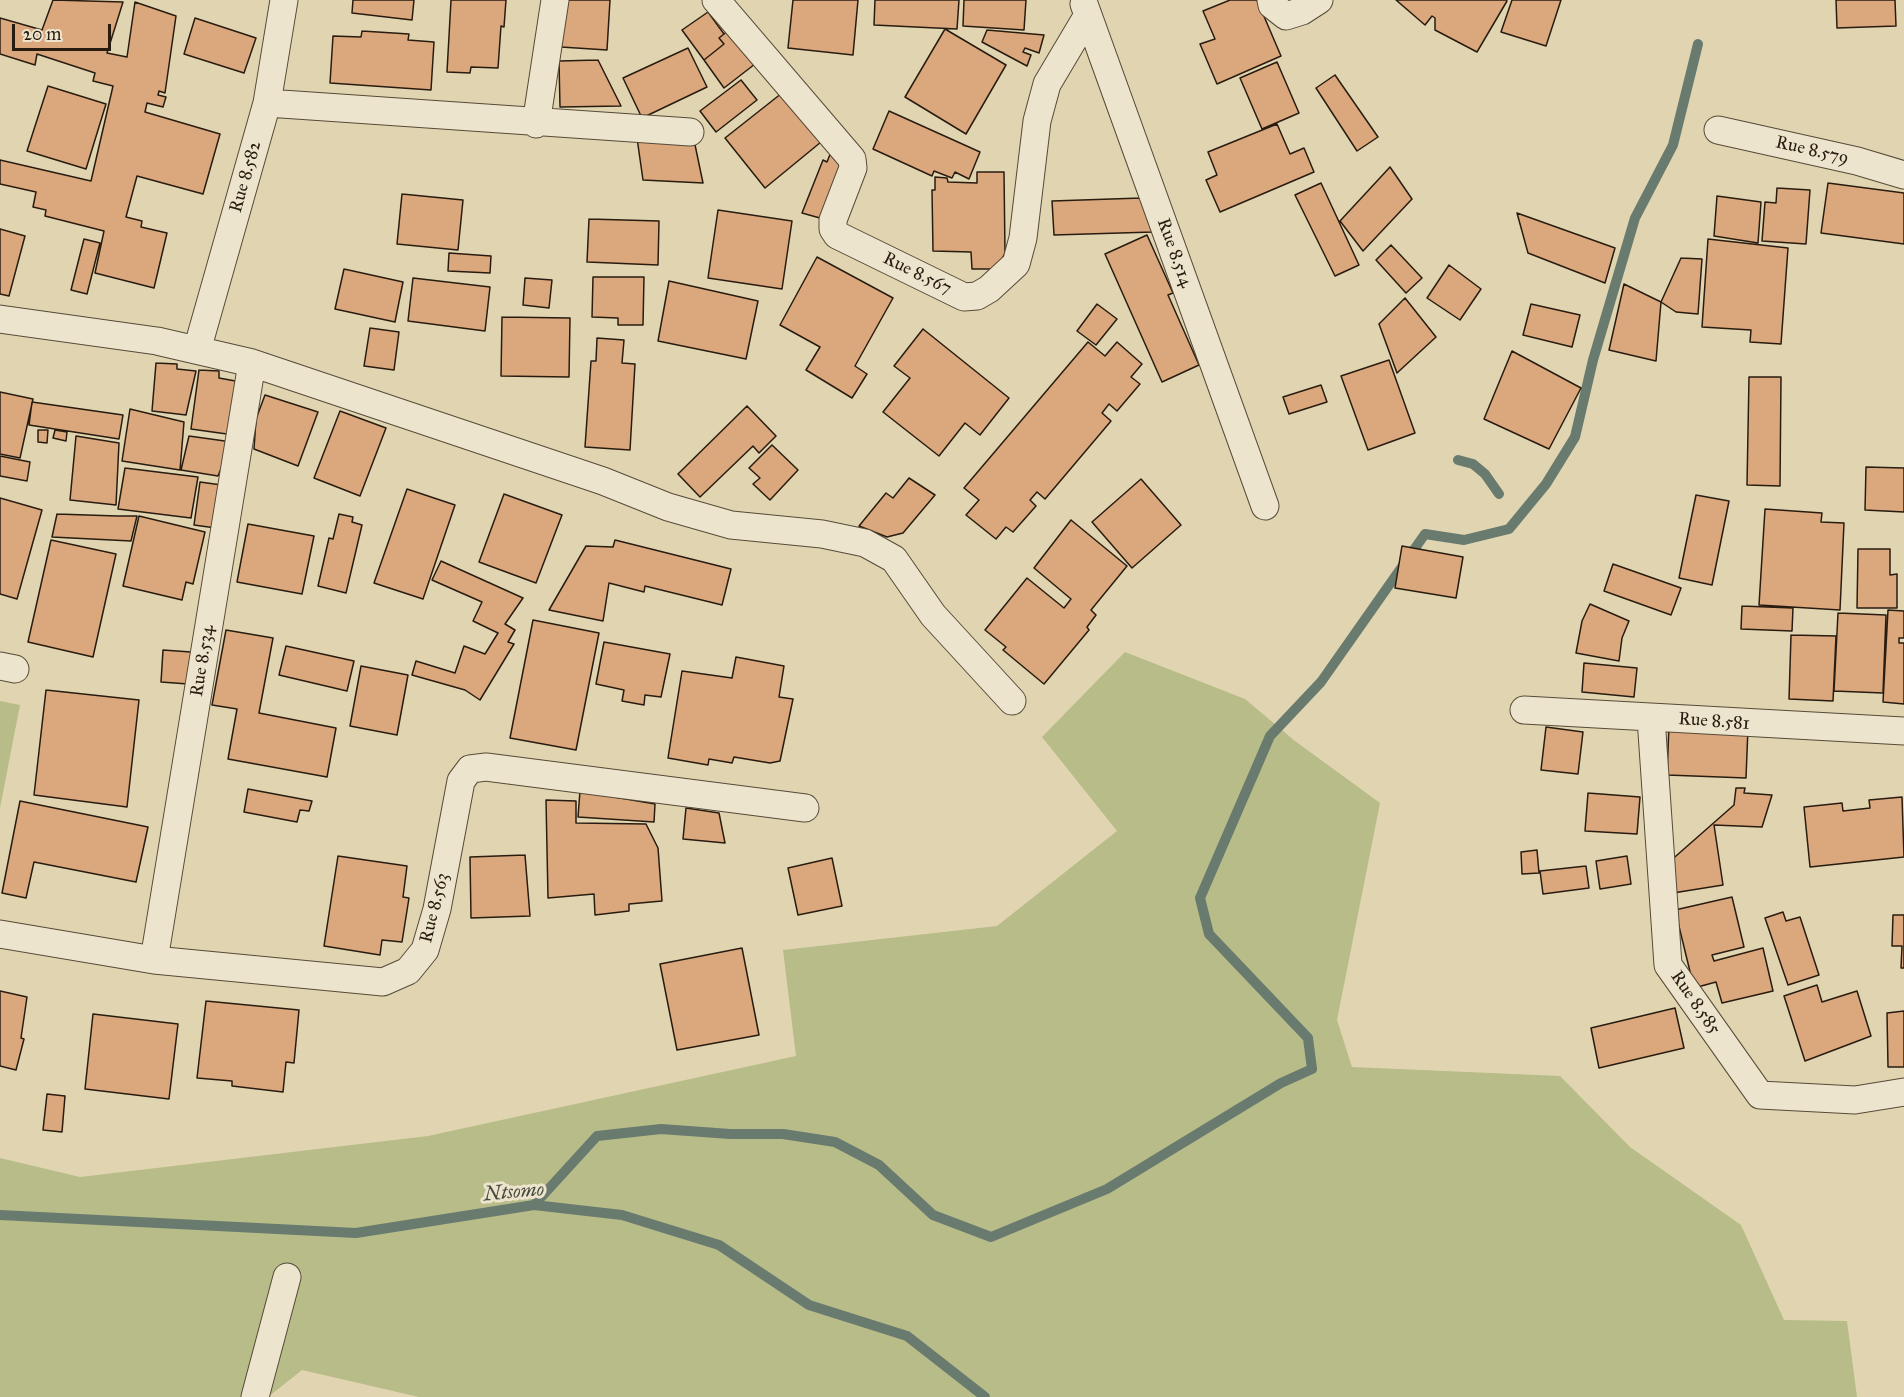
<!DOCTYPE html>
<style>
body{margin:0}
#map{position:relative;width:1904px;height:1397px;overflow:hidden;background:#e1d5b1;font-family:"IM FELL Great Primer",serif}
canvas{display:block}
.scale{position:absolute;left:12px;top:24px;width:99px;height:27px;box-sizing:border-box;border:3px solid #281c10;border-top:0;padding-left:8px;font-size:18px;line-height:21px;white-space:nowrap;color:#281c10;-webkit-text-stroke:4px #ece4cc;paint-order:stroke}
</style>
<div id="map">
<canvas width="1904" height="1397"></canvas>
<div class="scale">20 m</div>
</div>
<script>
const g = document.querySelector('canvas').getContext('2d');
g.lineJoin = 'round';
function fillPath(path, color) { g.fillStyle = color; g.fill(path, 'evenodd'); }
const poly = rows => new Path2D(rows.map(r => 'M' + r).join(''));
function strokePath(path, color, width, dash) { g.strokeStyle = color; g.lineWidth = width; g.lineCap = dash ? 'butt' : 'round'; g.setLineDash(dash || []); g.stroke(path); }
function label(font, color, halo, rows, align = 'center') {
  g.font = font + ' "IM FELL Great Primer",serif'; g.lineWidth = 6; g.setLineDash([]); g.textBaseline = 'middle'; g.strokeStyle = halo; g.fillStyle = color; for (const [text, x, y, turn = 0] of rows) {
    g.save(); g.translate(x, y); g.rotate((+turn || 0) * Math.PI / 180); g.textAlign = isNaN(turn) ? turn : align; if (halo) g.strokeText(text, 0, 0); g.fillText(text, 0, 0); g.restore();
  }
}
fillPath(poly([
 [1125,652,1245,699,1295,741,1380,803,1337,1020,1352,1067,1560,1076,1630,1147,1741,1225,1784,1320,1847,1321,1857,1397,419,1397,302,1370,268,1397,0,1397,0,1158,80,1177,428,1136,796,1056,783,950,997,926,1117,831,1042,737],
 [0,701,20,705,0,808]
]), '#b7bc88');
strokePath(poly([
 [1458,460,1473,464,1485,474,1499,494],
 [534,1205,597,1136,661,1129,730,1134,783,1134,835,1142,879,1165,933,1215,991,1237,1107,1189,1281,1083,1312,1069,1308,1038,1209,934,1200,898,1270,736,1321,682,1425,534,1464,540,1509,529,1546,484,1575,437,1593,360,1635,218,1673,145,1698,44],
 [0,1215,356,1233,534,1205,622,1215,719,1245,809,1305,907,1336,985,1397]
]), '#697a6f', 10);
const building = poly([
 [53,0,123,2,107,53,127,57,135,2,176,16,165,93,159,91,158,95,166,97,163,107,147,103,145,112,220,134,203,194,137,176,126,217,142,221,141,227,167,233,154,288,95,273,104,231,45,216,46,210,33,207,36,192,0,184,0,160,91,181,113,86,93,81,95,73,37,54,35,65,0,54,0,18,42,30,53,0],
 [353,0,414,0,412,20,352,13,353,0],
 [451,0,506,0,504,27,501,26,498,68,471,67,470,73,447,72,451,0],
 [564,0,610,0,607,50,561,47,564,0],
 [793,0,858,0,853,55,788,48,793,0],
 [875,0,959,0,957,29,874,25,875,0],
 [964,0,1026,0,1024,30,963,26,964,0],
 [1230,0,1257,0,1281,56,1217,84,1200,44,1215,39,1203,11,1230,0],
 [1396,0,1506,0,1507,1,1477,52,1435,30,1435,18,1432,16,1425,25,1396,0],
 [1512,0,1561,0,1546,46,1501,32,1512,0],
 [1836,0,1895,0,1896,26,1837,28,1836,0],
 [708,12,724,34,719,38,724,44,704,60,682,30,708,12],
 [195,18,256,38,244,73,184,54,195,18],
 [945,29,1006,65,966,134,905,97,945,29],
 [729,30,755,64,724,88,704,60,724,44,719,38,729,30],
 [987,30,1044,35,1039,53,1025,48,1023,52,1031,55,1027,66,982,42,987,30],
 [362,31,409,34,408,40,434,42,431,90,330,83,333,36,361,37,362,31],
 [688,48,707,87,642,118,623,78,688,48],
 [598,60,621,106,560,107,559,61,598,60],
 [1277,62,1299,113,1262,129,1240,78,1277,62],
 [1335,75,1378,137,1357,151,1316,88,1335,75],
 [741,80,757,100,716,132,700,111,741,80],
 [48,86,106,104,86,169,27,151,48,86],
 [782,93,821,142,765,188,725,138,782,93],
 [889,111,980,152,969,179,955,172,952,178,934,171,932,176,873,149,889,111],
 [1277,124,1290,154,1304,148,1314,172,1220,212,1206,180,1217,175,1208,152,1277,124],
 [637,138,694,140,703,183,643,180,637,138],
 [833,147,850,165,827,220,802,213,823,160,827,162,833,147],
 [1390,167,1412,199,1363,251,1340,221,1390,167],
 [977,172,1004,172,1005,253,997,269,972,269,971,252,933,251,932,190,935,190,935,177,947,178,948,182,977,183,977,172],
 [1321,183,1359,265,1335,276,1295,195,1321,183],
 [1828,183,1904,193,1904,244,1821,233,1828,183],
 [1777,188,1810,190,1806,244,1762,241,1765,202,1776,203,1777,188],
 [402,194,463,200,458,250,397,244,402,194],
 [1717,196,1761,202,1758,243,1714,236,1717,196],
 [1141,198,1153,232,1054,235,1052,201,1141,198],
 [718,210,792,221,782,289,708,278,718,210],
 [1517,213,1615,248,1605,283,1528,253,1517,213],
 [589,219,659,221,658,265,587,262,589,219],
 [0,229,25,236,9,296,0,294,0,229],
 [1147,235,1173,293,1168,295,1199,365,1162,382,1105,254,1147,235],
 [84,239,100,243,87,294,71,290,84,239],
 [1708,239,1788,248,1781,344,1750,342,1751,330,1702,327,1708,239],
 [1391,245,1422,278,1406,293,1376,260,1391,245],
 [449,253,491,256,490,273,448,271,449,253],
 [817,257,893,298,855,366,867,374,852,398,806,370,820,347,780,325,817,257],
 [1681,258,1702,259,1698,314,1676,312,1661,302,1681,258],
 [1449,265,1481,289,1460,320,1427,298,1449,265],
 [344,269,403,282,395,322,335,309,344,269],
 [593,277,644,277,643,325,618,325,618,318,592,317,593,277],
 [413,278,490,287,485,331,408,321,413,278],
 [525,278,552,280,549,308,523,305,525,278],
 [669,281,758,301,746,359,658,341,669,281],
 [1624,284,1661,302,1656,361,1609,350,1624,284],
 [1405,298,1436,337,1397,373,1379,324,1405,298],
 [1097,304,1117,319,1096,345,1077,331,1097,304],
 [1531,304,1580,315,1572,347,1523,335,1531,304],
 [502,317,570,318,569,377,501,376,502,317],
 [370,328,399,332,394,370,364,366,370,328],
 [923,329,1009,398,980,435,965,423,939,456,883,412,910,378,894,366,923,329],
 [597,338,624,340,622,363,635,364,630,450,585,447,591,361,596,361,597,338],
 [1088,342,1105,356,1117,342,1142,364,1131,377,1140,384,1117,411,1109,404,1102,413,1111,421,1045,499,1037,492,1030,500,1036,506,1013,532,1006,527,996,539,966,515,979,500,964,488,1088,342],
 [1512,351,1581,388,1549,449,1484,419,1512,351],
 [1389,360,1415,433,1368,450,1341,376,1389,360],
 [156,363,177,364,177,369,196,371,186,415,152,411,156,363],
 [199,370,219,371,219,378,241,382,234,435,191,429,199,370],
 [1749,377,1781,377,1780,486,1747,485,1749,377],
 [1321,385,1327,402,1289,414,1283,397,1321,385],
 [0,392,33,399,20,458,0,454,0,392],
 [265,395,318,412,298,466,254,449,256,419,265,395],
 [32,402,123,415,119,439,29,425,32,402],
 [747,406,776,436,759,453,753,446,700,497,678,474,747,406],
 [130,409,184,422,180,470,122,461,130,409],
 [340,411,386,428,360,496,314,478,340,411],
 [38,430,48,430,47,443,38,442,38,430],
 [55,430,67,432,66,441,53,438,55,430],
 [76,436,119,443,116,505,70,500,76,436],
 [189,436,232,442,218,476,181,470,189,436],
 [772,445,798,470,770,500,753,484,760,478,749,468,772,445],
 [0,456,30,462,27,481,0,476,0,456],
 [1866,467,1904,468,1904,512,1865,510,1866,467],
 [125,468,198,477,191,518,118,509,125,468],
 [909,478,935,495,903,533,887,537,859,526,886,493,893,498,909,478],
 [1141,479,1181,525,1132,568,1092,522,1141,479],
 [200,482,229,486,223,529,194,525,200,482],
 [407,489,455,505,423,599,374,583,407,489],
 [504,494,562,515,536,583,479,562,504,494],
 [1696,495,1729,501,1712,585,1679,578,1696,495],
 [0,498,42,510,17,599,0,594,0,498],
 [1765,509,1822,513,1821,522,1844,523,1840,610,1759,605,1765,509],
 [57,514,117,516,137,516,131,541,52,537,57,514],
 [339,514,353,517,352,522,362,525,346,593,318,586,329,538,333,539,339,514],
 [139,516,205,532,193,584,186,582,182,600,123,586,139,516],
 [1071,520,1127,566,1091,610,1096,615,1087,627,1089,630,1044,684,1003,650,1006,647,985,630,1027,578,1064,608,1071,599,1034,568,1071,520],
 [248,524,314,536,302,594,237,582,248,524],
 [51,540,116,554,93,657,28,642,51,540],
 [615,540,731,569,722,605,645,586,644,592,609,583,603,621,549,610,586,546,613,547,615,540],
 [1402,546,1463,557,1456,598,1395,588,1402,546],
 [1858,549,1890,549,1890,575,1897,574,1897,608,1857,608,1858,549],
 [441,561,523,598,505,624,515,630,508,642,514,644,480,700,465,690,412,675,416,661,455,673,464,646,485,654,498,633,473,621,482,602,432,580,441,561],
 [1613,564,1681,588,1671,615,1604,591,1613,564],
 [1590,604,1629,621,1622,638,1619,661,1576,653,1582,621,1590,604],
 [1742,606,1793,608,1792,631,1741,629,1742,606],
 [1888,610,1904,611,1904,638,1899,638,1899,643,1904,643,1904,704,1883,702,1888,610],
 [1838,613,1886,615,1883,693,1834,691,1838,613],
 [533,620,599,633,576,750,510,738,533,620],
 [226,630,273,638,259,713,336,728,327,777,228,759,237,709,212,705,226,630],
 [1791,635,1836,636,1833,701,1789,699,1791,635],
 [604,642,670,654,661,697,645,695,644,705,622,701,624,690,596,684,604,642],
 [286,646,354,661,347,691,279,675,286,646],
 [163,650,191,652,188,684,161,682,163,650],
 [736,657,784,666,779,697,793,699,780,761,770,763,734,757,732,763,709,759,708,765,668,758,682,671,732,678,736,657],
 [1584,663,1637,668,1634,697,1582,692,1584,663],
 [361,666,408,675,397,735,350,726,361,666],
 [46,690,139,700,127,807,34,795,46,690],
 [1669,725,1748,728,1746,778,1667,775,1669,725],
 [1546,727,1583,732,1578,774,1541,770,1546,727],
 [1736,788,1745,788,1744,793,1772,795,1762,827,1714,825,1723,885,1673,893,1668,863,1734,805,1736,788],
 [248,789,312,801,309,811,300,810,297,822,244,812,248,789],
 [580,791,655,804,654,822,578,817,580,791],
 [1588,793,1640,797,1637,834,1585,831,1588,793],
 [1902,797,1904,857,1810,867,1804,807,1842,803,1843,811,1870,808,1869,800,1902,797],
 [546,800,576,801,576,823,646,824,658,848,662,901,629,904,629,911,595,915,594,894,548,898,546,800],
 [20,801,148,827,136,882,34,862,26,898,2,893,20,801],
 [686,808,719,813,725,843,683,839,686,808],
 [1537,850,1539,873,1522,874,1521,852,1537,850],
 [525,855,530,916,471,918,470,857,525,855],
 [338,856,407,866,403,897,409,898,402,942,382,940,380,955,324,946,338,856],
 [1627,856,1631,884,1600,889,1596,861,1627,856],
 [832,858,842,906,798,915,788,868,832,858],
 [1586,866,1589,888,1543,894,1540,871,1586,866],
 [1732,897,1744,947,1712,955,1714,961,1763,948,1773,991,1722,1003,1716,982,1694,988,1675,910,1732,897],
 [1783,912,1786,921,1800,917,1819,975,1788,985,1765,918,1783,912],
 [1893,915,1904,915,1904,968,1901,968,1902,946,1892,946,1893,915],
 [742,948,759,1035,677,1050,660,964,742,948],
 [1817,985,1822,1002,1857,991,1871,1036,1805,1061,1784,996,1817,985],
 [0,991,27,997,21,1038,24,1039,16,1070,0,1066,0,991],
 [206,1001,299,1010,294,1063,286,1062,283,1092,232,1086,232,1081,197,1078,206,1001],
 [1675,1008,1684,1048,1599,1068,1591,1028,1675,1008],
 [1904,1011,1904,1067,1888,1067,1887,1013,1904,1011],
 [93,1014,178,1024,169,1099,85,1089,93,1014],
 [47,1094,65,1096,62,1132,43,1130,47,1094]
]);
fillPath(building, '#dba77d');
strokePath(building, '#281c10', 1.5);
const street = poly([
 [716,0,852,159,853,168,833,220,833,229,837,235,964,297,977,296,989,289,1016,264,1023,238,1037,121,1047,84,1088,15],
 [1271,0,1272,5,1286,16,1302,11,1319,0],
 [1084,4,1265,506],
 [267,103,690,132],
 [536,124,555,0],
 [1718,130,1857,161,1904,175],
 [0,319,157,341,252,363,603,481,668,507,731,525,822,534,865,543,894,559,933,615,1012,701],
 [197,350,267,103,284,0],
 [0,666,15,669],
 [1524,710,1904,731],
 [1651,718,1668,965,1760,1095,1855,1100,1904,1092],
 [0,934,154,960,383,982,408,971,425,950,437,909,461,781,470,769,486,767,805,808],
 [154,960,252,363],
 [255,1397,287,1277]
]);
strokePath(street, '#564a38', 29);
strokePath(street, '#ece4cc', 27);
label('18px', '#281c10', '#ece4cc', [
 ["Rue 8.579",1812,151,13],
 ["Rue 8.582",246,177,-74],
 ["Rue 8.514",1174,253,70],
 ["Rue 8.567",917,274,26],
 ["Rue 8.534",203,661,-81],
 ["Rue 8.581",1714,722,4],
 ["Rue 8.563",435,908,-76],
 ["Rue 8.585",1695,1003,55]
]);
label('italic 20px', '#484b3f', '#ece4cc', [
 ["Ntsomo",514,1193,-5]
]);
</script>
